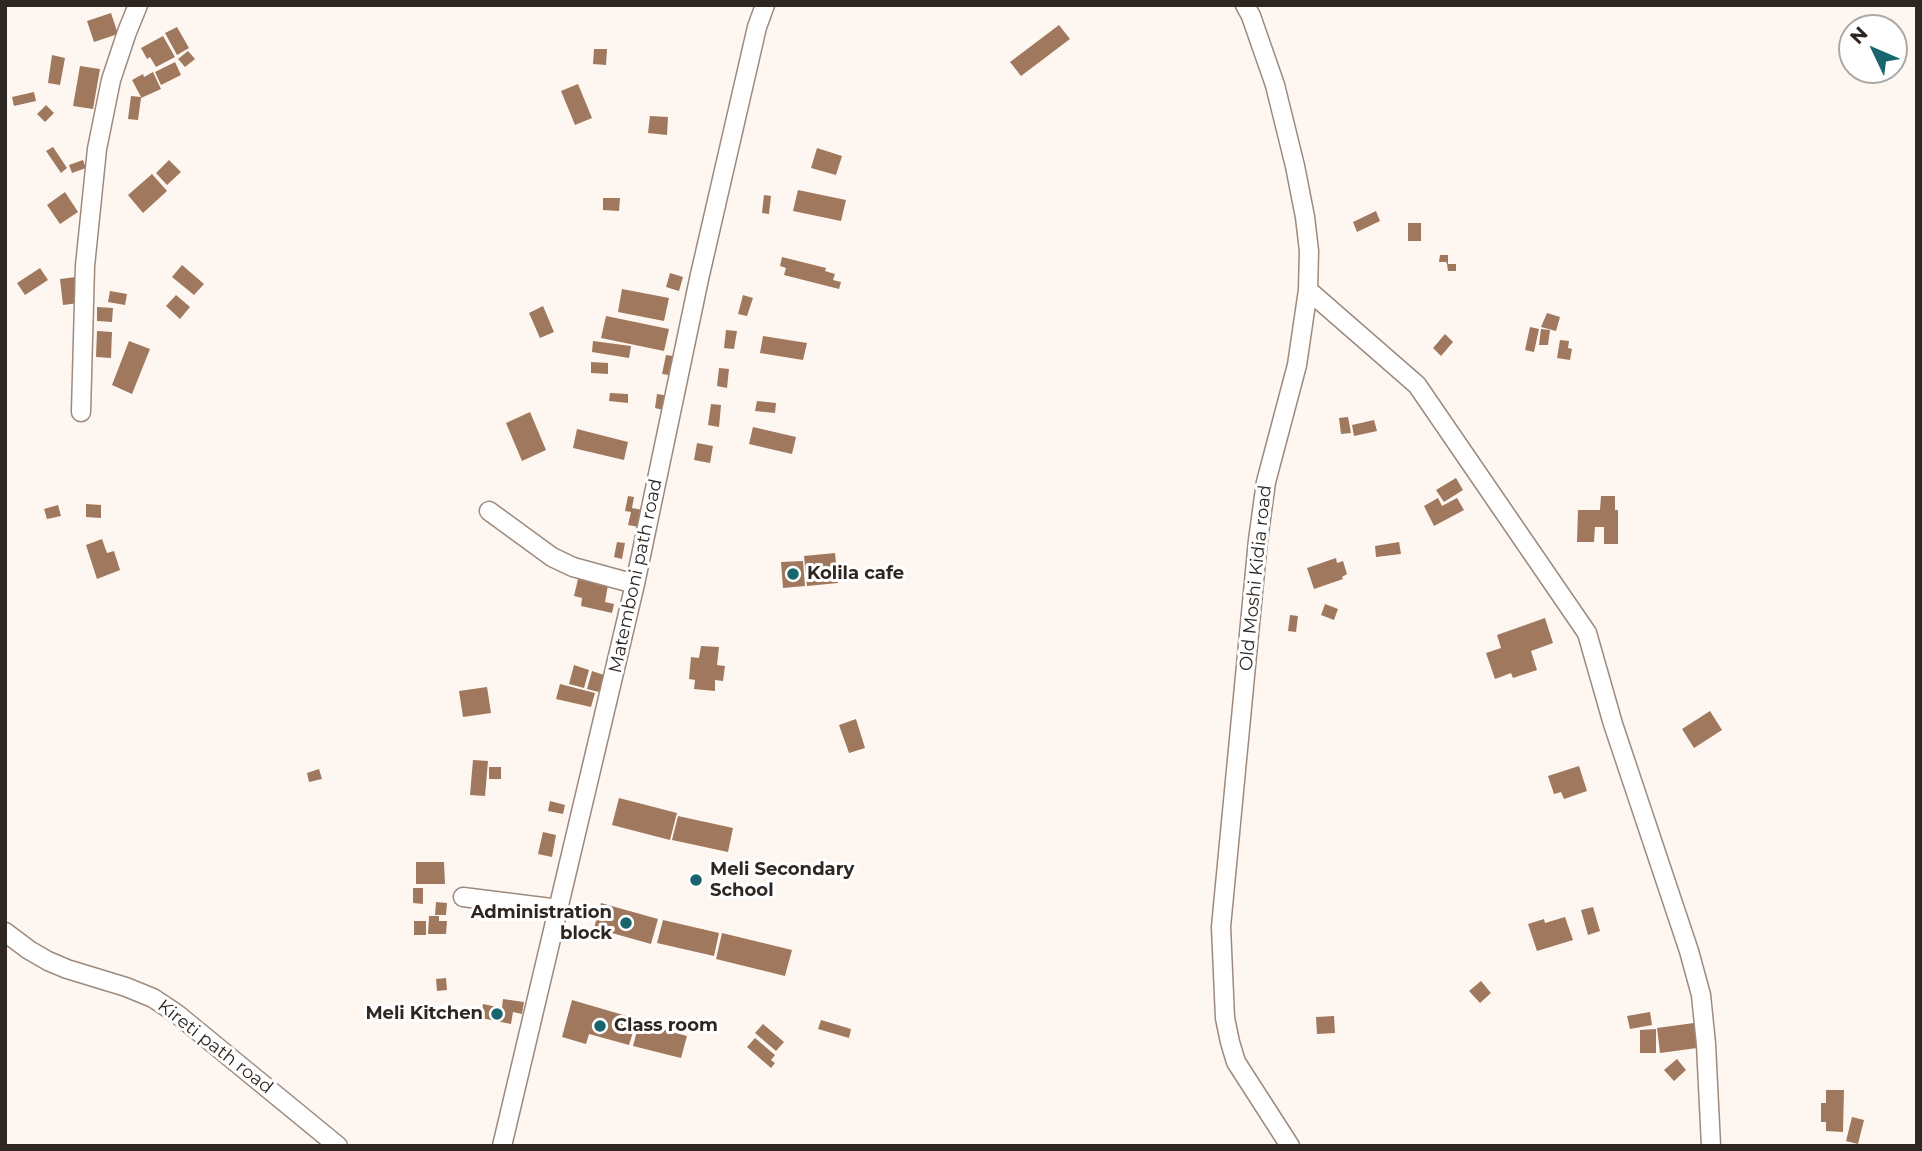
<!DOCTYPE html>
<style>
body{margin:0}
#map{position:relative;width:1922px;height:1151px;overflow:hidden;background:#fef6f0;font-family:Montserrat,sans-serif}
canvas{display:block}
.frame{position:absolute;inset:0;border:7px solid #2e2621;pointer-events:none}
.north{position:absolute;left:1838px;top:14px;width:70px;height:70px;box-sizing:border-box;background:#fff;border:2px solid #aba8a6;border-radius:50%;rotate:314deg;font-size:19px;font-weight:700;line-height:28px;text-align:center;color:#2e2621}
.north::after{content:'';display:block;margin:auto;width:24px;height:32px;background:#18656e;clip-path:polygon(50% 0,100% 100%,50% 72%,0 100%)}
</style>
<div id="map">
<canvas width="1922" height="1151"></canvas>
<div class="frame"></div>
<div class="north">N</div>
</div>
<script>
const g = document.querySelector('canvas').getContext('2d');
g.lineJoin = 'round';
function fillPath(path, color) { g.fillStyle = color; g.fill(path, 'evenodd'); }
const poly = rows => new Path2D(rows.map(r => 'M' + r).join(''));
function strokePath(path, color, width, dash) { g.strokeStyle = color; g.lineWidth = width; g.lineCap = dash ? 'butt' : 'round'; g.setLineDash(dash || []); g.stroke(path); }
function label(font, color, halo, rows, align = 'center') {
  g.font = font + ' Montserrat,sans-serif'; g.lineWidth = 6; g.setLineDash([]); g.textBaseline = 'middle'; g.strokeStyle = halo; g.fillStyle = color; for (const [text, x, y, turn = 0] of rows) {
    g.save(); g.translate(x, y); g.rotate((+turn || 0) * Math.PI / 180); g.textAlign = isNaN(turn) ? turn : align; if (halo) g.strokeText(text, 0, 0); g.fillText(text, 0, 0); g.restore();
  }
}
fillPath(poly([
 [111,13,118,34,94,42,87,21],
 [1059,25,1070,39,1021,76,1010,62],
 [177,27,189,48,177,55,165,33],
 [163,36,175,57,156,67,150,57,147,59,141,48],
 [594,49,607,49,606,65,593,64],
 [188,51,195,59,185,67,178,59],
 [52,55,65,58,60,85,48,83],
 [175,62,181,75,161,85,155,72],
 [80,66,100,69,93,109,73,106],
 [153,72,161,89,141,98,138,120,128,119,131,96,141,97,132,80,143,74,144,77],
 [578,84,592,118,575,125,561,91],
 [34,92,36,101,14,106,12,97],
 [46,105,54,113,45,122,37,114],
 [650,116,668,117,667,135,648,133],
 [53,147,67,168,61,173,46,151],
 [817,148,842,156,836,175,811,168],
 [83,160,86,168,72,173,69,165],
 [169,160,181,172,167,185,156,173],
 [152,174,167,191,143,213,128,195],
 [798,190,846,200,841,221,793,211],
 [65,192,78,212,60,224,47,205],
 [764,195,771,196,769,214,762,213],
 [603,198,620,198,619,211,603,210],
 [1376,211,1380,221,1357,232,1353,222],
 [1408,223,1421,223,1421,241,1408,241],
 [1440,255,1448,255,1448,264,1456,264,1456,271,1448,271,1447,264,1446,262,1439,262],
 [782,257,826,268,825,271,835,274,833,280,841,282,839,289,784,275,786,268,780,266],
 [182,265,204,284,194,295,172,277],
 [40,268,48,280,25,295,17,283],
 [670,273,683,277,679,291,666,287],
 [76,277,79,303,63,305,60,279],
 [622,289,669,298,664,321,618,312],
 [110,291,127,294,125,305,108,302],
 [176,295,190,307,180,319,166,306],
 [743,295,753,298,747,316,738,314],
 [543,306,554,332,540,338,529,313],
 [97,307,113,308,112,322,97,321],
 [1547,313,1560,317,1556,331,1541,327],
 [606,316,669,329,664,351,601,338],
 [1530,327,1539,329,1534,352,1525,350],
 [1541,329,1550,330,1548,345,1539,345],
 [726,330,737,331,734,349,724,348],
 [97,331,112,332,111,358,96,357],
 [1445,334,1453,342,1441,356,1433,348],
 [763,336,807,343,803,360,760,353],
 [1560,340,1569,341,1568,348,1572,349,1570,360,1557,358],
 [129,341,150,349,132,394,112,385],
 [593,341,631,346,629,358,592,352],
 [666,355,680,357,676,376,662,374],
 [591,362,608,363,608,374,591,373],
 [719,368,729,369,727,388,717,386],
 [610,393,628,394,628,403,609,401],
 [657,394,670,396,667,411,655,408],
 [757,401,776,403,775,413,755,411],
 [711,404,721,405,719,427,708,425],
 [530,412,546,450,522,461,506,423],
 [1348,417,1351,433,1341,434,1339,418],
 [1374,420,1377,431,1354,436,1352,425],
 [753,427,796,437,792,454,749,444],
 [577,429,628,442,624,460,573,448],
 [697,443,713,446,710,463,694,460],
 [1456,478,1463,490,1444,502,1436,490],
 [628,496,634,497,632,508,643,510,639,527,628,525,631,512,625,511],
 [1601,496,1615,496,1615,510,1618,510,1618,544,1604,544,1604,527,1595,527,1594,542,1577,542,1578,510,1600,510],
 [1438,498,1442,506,1457,498,1464,510,1434,526,1424,506],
 [86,504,101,505,101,518,86,517],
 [58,505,61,516,47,519,44,509],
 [102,539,107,553,114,551,120,570,97,579,86,545],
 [617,542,625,543,622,559,614,557],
 [1399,542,1401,554,1376,557,1375,546],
 [835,553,838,583,807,586,804,556],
 [1336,558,1337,563,1343,561,1347,574,1342,577,1343,579,1314,589,1307,568],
 [803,561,805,586,783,588,781,562],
 [578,579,608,585,605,602,614,604,612,613,581,606,582,598,574,596],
 [1325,604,1338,609,1334,620,1321,615],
 [1290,615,1298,616,1296,632,1288,631],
 [1545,618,1553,643,1531,651,1537,670,1513,678,1511,673,1495,679,1486,653,1501,648,1497,635],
 [701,646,719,647,717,665,725,666,723,681,715,680,715,691,694,689,695,680,689,679,691,657,699,658],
 [574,665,589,670,584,688,569,684],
 [592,671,604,675,599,692,587,689],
 [560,684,595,693,591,707,556,699],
 [487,687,491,713,463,717,459,691],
 [1710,711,1722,730,1694,748,1682,729],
 [856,719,865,748,849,753,839,725],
 [473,760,488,761,485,796,470,795],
 [1579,766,1587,791,1564,799,1561,792,1554,794,1548,776],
 [489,767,501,767,501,779,489,779],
 [319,769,322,779,309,782,307,773],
 [619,798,677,813,670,840,612,825],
 [550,801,565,805,563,814,548,811],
 [678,816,733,828,728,852,672,840],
 [543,832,556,835,552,857,538,854],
 [416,862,444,862,445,884,416,884],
 [413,888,423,888,423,904,413,903],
 [436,902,447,903,446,915,435,915],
 [601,903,658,919,651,944,594,928],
 [1593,907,1600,931,1588,935,1581,910],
 [429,916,439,916,439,921,447,921,446,934,428,934],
 [1565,917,1573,940,1537,951,1528,924,1544,919,1545,923],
 [663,920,719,933,714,956,657,943],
 [414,921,426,921,426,935,414,935],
 [722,933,792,950,785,976,716,959],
 [446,978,447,990,437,991,436,979],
 [1481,981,1491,993,1480,1003,1469,991],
 [503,999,524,1002,522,1014,513,1012,511,1024,481,1018,483,1004,502,1008],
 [572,1000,637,1019,629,1045,589,1034,586,1044,562,1037],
 [1650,1012,1652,1025,1630,1029,1627,1016],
 [1334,1016,1335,1033,1317,1034,1316,1017],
 [821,1020,851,1029,849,1038,818,1029],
 [639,1023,687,1036,681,1058,633,1046],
 [1694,1023,1697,1048,1660,1053,1657,1028],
 [763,1024,784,1042,776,1051,755,1033],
 [1656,1029,1656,1053,1640,1053,1640,1030],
 [755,1038,775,1055,771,1060,775,1063,771,1068,747,1047],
 [1677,1059,1686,1070,1674,1081,1664,1070],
 [1826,1090,1844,1090,1843,1132,1826,1131,1826,1122,1821,1122,1821,1103,1826,1103],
 [1852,1117,1864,1120,1858,1144,1846,1141]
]), '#9f785d');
const minor = poly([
 [1245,5,1251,16,1275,85,1295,166,1305,217,1309,251,1308,290,1297,365,1266,482,1258,540,1221,927,1225,1018,1230,1042,1236,1062,1290,1146],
 [1308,290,1417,385,1587,633,1613,724,1689,951,1701,995,1706,1044,1711,1146],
 [81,412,85,266,97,149,111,80,127,32,138,5],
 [489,511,552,557,573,567,635,584],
 [463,897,559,909],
 [5,932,29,950,48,961,67,969,126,987,153,998,177,1014,338,1146],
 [502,1146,635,584,699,279,757,27,765,5]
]);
strokePath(minor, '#9d8a7d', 21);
strokePath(minor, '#fff', 18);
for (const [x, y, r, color] of [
 [793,574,7,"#18656e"],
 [696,880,7,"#18656e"],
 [626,923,7,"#18656e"],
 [497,1014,7,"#18656e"],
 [600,1026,7,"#18656e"]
]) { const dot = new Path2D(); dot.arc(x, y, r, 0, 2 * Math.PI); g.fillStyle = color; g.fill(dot); strokePath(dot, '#fff', 2.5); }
label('bold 18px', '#2e2621', '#fff', [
 ["Kolila cafe",807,574],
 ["Meli Secondary",710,870],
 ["School",710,891],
 ["Administration",612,913,"right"],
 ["block",612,934,"right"],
 ["Meli Kitchen",483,1014,"right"],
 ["Class room",614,1026]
], 'left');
label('18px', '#2e2621', '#fff', [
 ["Matemboni path road",636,576,-78],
 ["Old Moshi Kidia road",1256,578,-84],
 ["Kireti path road",215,1047,38]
]);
</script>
